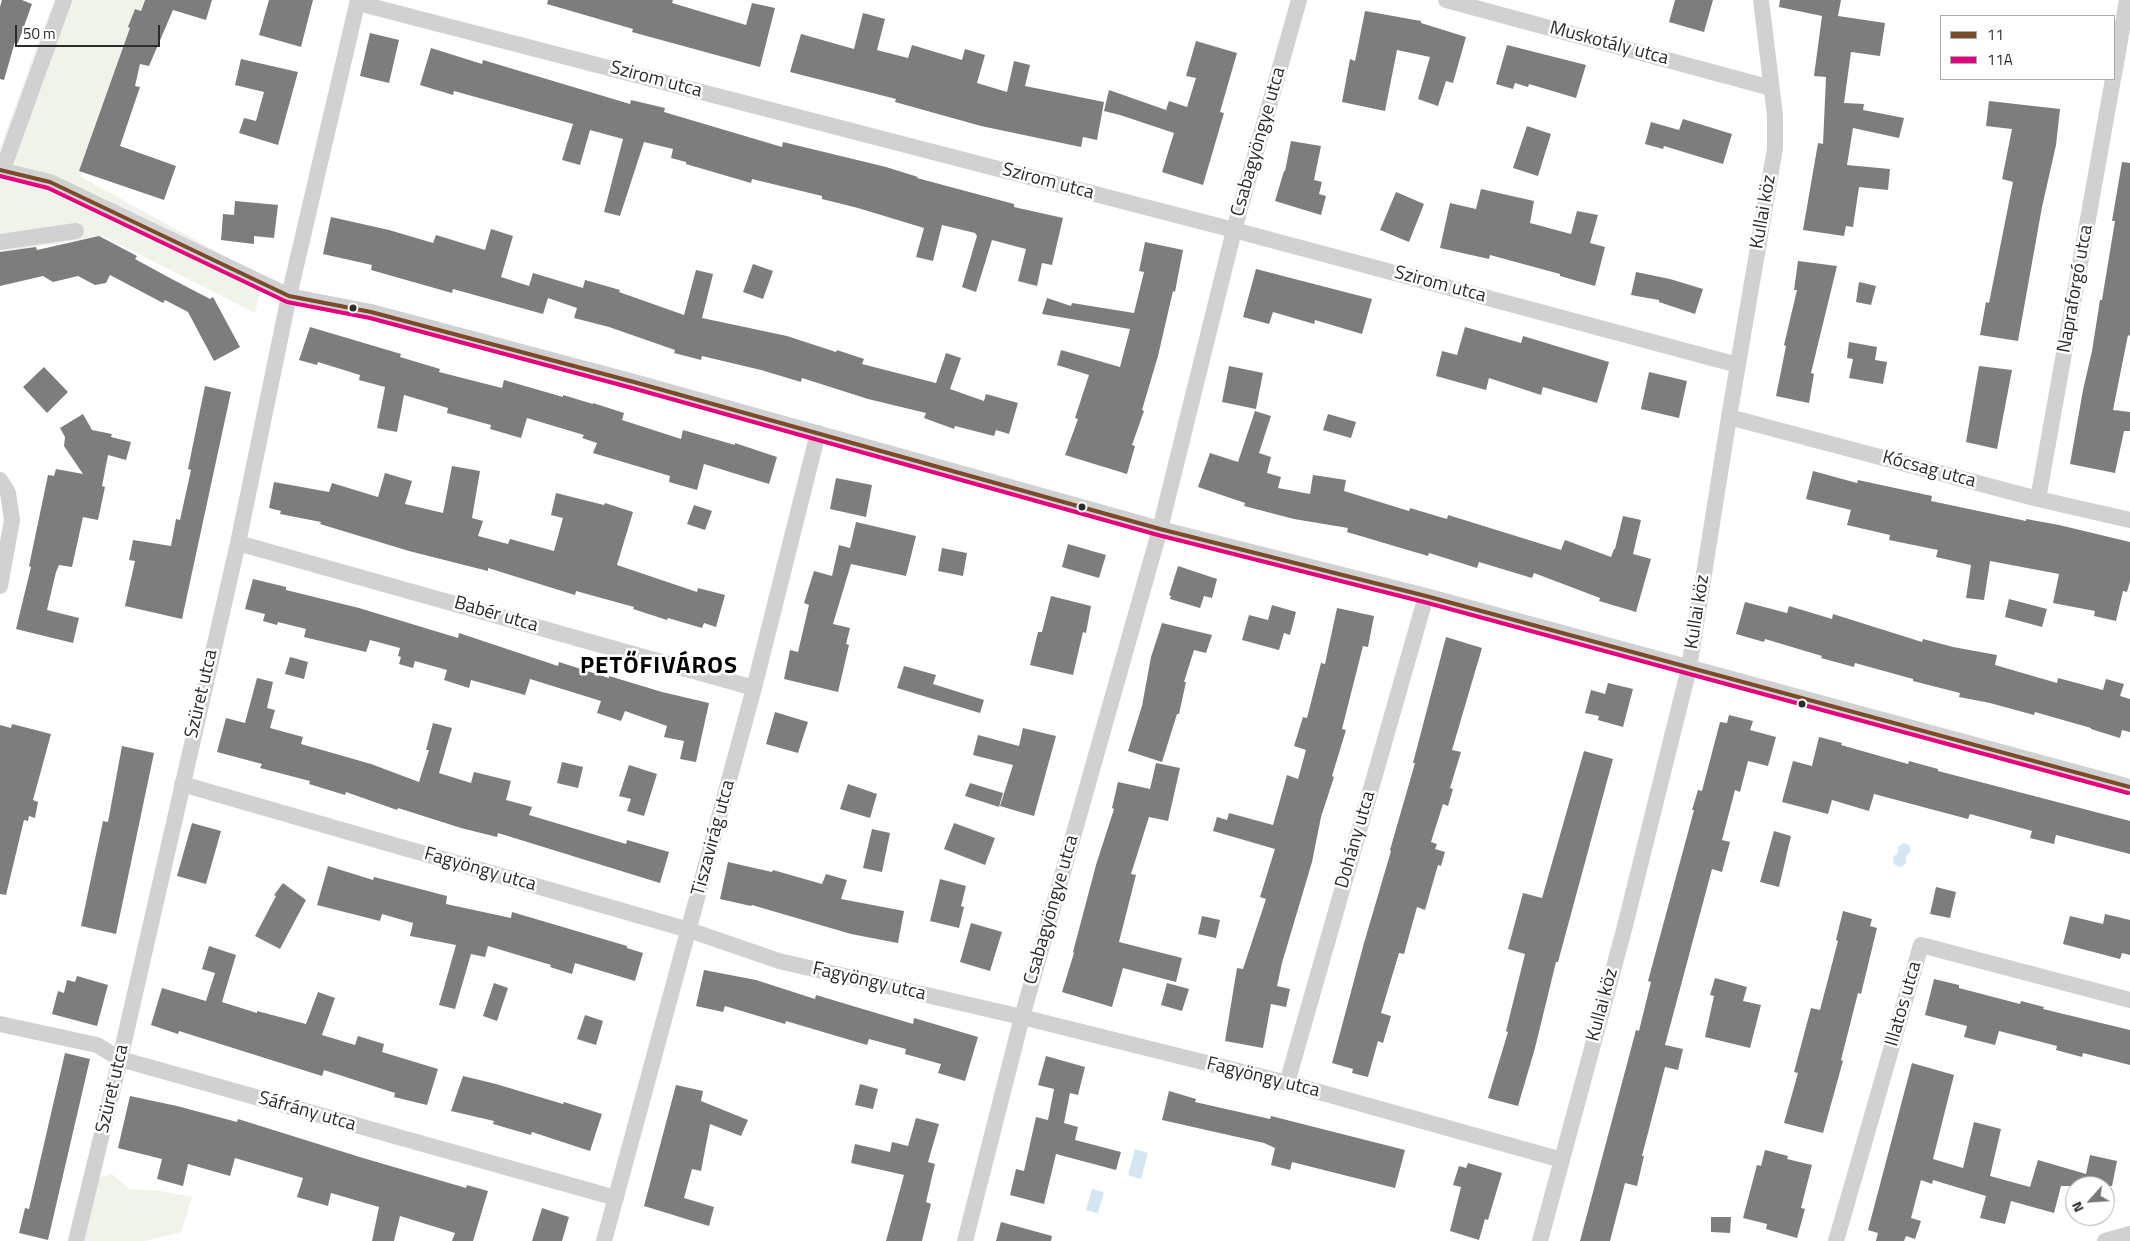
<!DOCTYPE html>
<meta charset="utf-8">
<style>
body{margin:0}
#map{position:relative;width:2130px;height:1241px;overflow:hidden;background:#fff;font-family:"Titillium Web",sans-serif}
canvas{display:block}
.legend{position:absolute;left:1940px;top:15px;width:175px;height:65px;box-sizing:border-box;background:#fff;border:1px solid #ababab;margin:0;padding:6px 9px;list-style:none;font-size:15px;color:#2c2c2c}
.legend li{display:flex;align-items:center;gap:10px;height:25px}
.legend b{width:25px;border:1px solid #ababab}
.north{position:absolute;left:2065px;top:1176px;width:50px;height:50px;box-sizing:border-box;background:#fff;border:1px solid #ababab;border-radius:50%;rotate:244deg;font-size:14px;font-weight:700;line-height:20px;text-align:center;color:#2c2c2c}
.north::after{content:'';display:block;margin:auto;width:18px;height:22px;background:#767676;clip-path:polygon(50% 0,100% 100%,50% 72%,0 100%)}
.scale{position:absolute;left:15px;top:25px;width:145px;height:22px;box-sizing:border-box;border:2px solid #2c2c2c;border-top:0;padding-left:6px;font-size:15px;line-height:18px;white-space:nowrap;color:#2c2c2c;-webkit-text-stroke:4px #fff;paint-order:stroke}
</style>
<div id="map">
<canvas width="2130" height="1241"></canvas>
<ul class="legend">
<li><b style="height:6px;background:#7a4b2a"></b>11</li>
<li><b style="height:6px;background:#e5007d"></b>11A</li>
</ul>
<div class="north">N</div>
<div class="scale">50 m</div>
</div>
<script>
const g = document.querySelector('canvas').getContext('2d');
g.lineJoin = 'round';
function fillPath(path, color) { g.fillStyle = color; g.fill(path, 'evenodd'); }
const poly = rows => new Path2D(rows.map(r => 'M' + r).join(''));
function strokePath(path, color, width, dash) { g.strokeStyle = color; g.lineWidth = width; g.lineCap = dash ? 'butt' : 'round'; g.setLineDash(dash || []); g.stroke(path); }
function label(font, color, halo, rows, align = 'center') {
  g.font = font + ' "Titillium Web",sans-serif'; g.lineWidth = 5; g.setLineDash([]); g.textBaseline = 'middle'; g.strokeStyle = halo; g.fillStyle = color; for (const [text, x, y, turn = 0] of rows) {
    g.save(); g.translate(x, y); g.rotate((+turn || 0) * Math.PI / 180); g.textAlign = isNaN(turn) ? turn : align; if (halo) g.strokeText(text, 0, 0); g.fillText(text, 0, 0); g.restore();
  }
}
fillPath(poly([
 [54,0,144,0,81,177,263,277,255,313,103,236,0,253,0,148],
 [112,1174,129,1189,160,1191,192,1197,181,1232,145,1241,84,1241,98,1178]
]), '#eff3ea');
fillPath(poly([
 [1903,843,1909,845,1911,851,1906,856,1906,863,1901,867,1897,866,1894,864,1893,857,1898,853,1898,847],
 [1135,1149,1148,1153,1141,1179,1128,1175],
 [1092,1189,1104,1192,1098,1213,1086,1210]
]), '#d5e6f2');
fillPath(poly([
 [2,0,22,0,32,4,18,43,15,42,4,80,0,79,0,7],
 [145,0,212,0,206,20,173,10,149,66,140,64,135,86,140,87,120,146,176,166,164,200,79,171,130,28,128,27,135,9,141,11],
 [269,0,313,0,301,47,259,35],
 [548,0,673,0,672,3,746,25,752,3,775,8,760,67,632,32,633,29,547,4],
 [1675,0,1713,0,1704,32,1669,22],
 [1780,0,1841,0,1838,16,1885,23,1880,56,1851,52,1844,103,1864,104,1863,110,1904,118,1899,138,1853,128,1847,165,1890,169,1888,190,1859,187,1853,227,1846,226,1844,236,1803,230,1818,143,1823,144,1826,77,1814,76,1822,16,1779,7],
 [1365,11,1421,21,1421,23,1466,37,1453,83,1446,81,1438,106,1418,99,1430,57,1397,50,1385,111,1342,102,1350,59,1355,61],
 [863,13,885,19,877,50,908,58,912,45,962,60,965,49,985,55,977,83,1007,92,1014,61,1030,65,1025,86,1104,102,1097,140,1083,137,1081,147,981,126,895,102,896,99,790,72,801,34,854,49],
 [370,33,399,40,389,83,360,76],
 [1196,41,1237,53,1220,112,1224,113,1203,185,1162,172,1174,133,1120,115,1104,111,1109,90,1166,110,1169,101,1187,107,1196,78,1186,76],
 [1507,45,1586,65,1576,98,1529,84,1528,87,1515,83,1513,89,1496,84],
 [431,48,482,64,483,60,630,104,631,100,665,108,664,112,782,147,783,142,886,167,918,177,917,178,1014,204,1014,207,1063,218,1052,265,1042,263,1037,286,1018,281,1026,249,992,240,976,292,962,287,977,236,975,233,942,225,933,261,916,257,924,228,858,208,822,199,822,196,752,179,751,183,686,164,686,162,671,158,673,149,644,142,620,216,604,212,623,139,590,130,580,165,562,160,573,124,454,91,453,95,420,85],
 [241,59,298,72,278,145,239,133,244,118,256,121,264,92,235,85],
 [1989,101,2060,109,2056,145,2042,207,2018,341,1980,335,1986,302,1989,303,2013,182,2002,179,2012,129,1986,126],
 [1683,119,1732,134,1723,164,1664,146,1663,149,1645,144,1651,122,1679,130],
 [1527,126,1551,134,1538,176,1513,168],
 [1291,141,1321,146,1314,180,1322,182,1319,194,1326,196,1321,215,1275,201,1284,171,1285,171],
 [2122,162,2130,163,2130,336,2128,335,2113,410,2130,412,2130,431,2124,431,2115,473,2070,464,2083,390,2092,351,2100,300,2102,300,2115,221,2112,221],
 [1481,189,1534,201,1530,223,1571,234,1577,211,1598,215,1590,243,1605,247,1595,286,1560,276,1560,274,1490,255,1489,259,1440,248,1450,203,1476,209],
 [1396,192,1424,204,1409,242,1380,230],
 [235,201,278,205,274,238,254,236,254,244,221,240,223,214,234,215],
 [331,217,389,230,433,243,436,235,485,250,491,229,513,236,501,277,529,286,533,273,583,288,585,280,620,290,619,292,684,315,696,270,713,274,702,318,787,336,836,352,837,350,864,359,862,364,936,383,946,353,961,358,950,389,984,401,986,394,1018,403,1009,434,996,430,994,436,955,426,954,429,924,418,926,413,868,399,802,378,801,382,761,370,702,356,701,360,674,353,675,350,609,327,574,318,577,308,548,298,543,314,453,289,452,293,371,270,372,265,323,254],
 [99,236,137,256,135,259,168,277,210,299,213,297,240,347,214,361,188,312,165,300,163,303,110,275,106,283,95,285,78,276,53,282,43,276,0,286,0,252,36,247,37,250],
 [1145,242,1183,250,1175,292,1173,291,1158,356,1142,410,1144,411,1132,445,1135,446,1127,474,1065,455,1078,419,1075,418,1089,375,1057,365,1061,350,1120,367,1130,329,1042,314,1047,298,1071,306,1072,303,1134,313,1144,272,1139,271],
 [1798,261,1837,266,1811,373,1814,374,1809,403,1776,396,1786,346,1784,345,1797,290,1794,290],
 [753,264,773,271,763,299,743,292],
 [1256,269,1372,299,1362,334,1315,320,1314,324,1273,312,1269,324,1243,317],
 [1636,272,1670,279,1703,289,1695,314,1659,302,1659,300,1631,295],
 [1859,282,1876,286,1871,305,1856,302],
 [310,327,401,354,400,357,440,369,439,372,502,388,504,380,563,397,563,395,593,404,593,403,624,413,622,420,681,439,683,430,735,445,735,443,777,457,769,484,704,464,697,490,669,482,670,476,593,453,597,443,582,438,584,435,527,418,521,438,490,429,491,425,447,413,448,408,404,395,397,432,377,428,385,387,359,380,360,375,318,362,317,365,299,360],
 [1465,327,1521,343,1523,336,1609,362,1597,403,1543,387,1541,395,1489,378,1486,390,1436,376,1442,351,1457,355],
 [1849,342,1877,347,1875,360,1887,362,1883,384,1849,378,1853,359,1847,358],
 [1229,366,1263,373,1256,409,1222,402],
 [1979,366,2012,370,1997,449,1966,442],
 [44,367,68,392,47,413,23,387],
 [1649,372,1687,381,1679,418,1641,409],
 [205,386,231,392,182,619,125,606,135,561,129,560,133,540,171,546,176,519,180,520,191,470,188,469],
 [1255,411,1271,416,1259,453,1271,457,1267,473,1281,477,1278,488,1310,494,1313,475,1346,480,1344,491,1409,511,1410,508,1447,519,1448,515,1561,550,1565,540,1611,557,1614,549,1615,549,1623,516,1641,520,1633,554,1651,559,1636,612,1599,601,1600,598,1534,573,1532,578,1479,562,1477,568,1429,553,1428,556,1347,532,1348,528,1294,519,1244,506,1245,503,1198,487,1210,453,1238,462],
 [83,414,92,430,112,434,111,437,131,442,126,460,108,455,102,486,105,487,98,520,83,517,72,567,59,565,56,572,47,610,79,618,73,643,16,629,31,567,29,566,48,475,54,476,56,469,83,474,64,446,65,437,60,428],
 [1328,414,1356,422,1351,438,1323,430],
 [452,466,480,471,472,518,483,521,478,536,508,544,510,539,554,551,563,518,551,515,556,493,604,505,605,503,633,512,617,565,697,592,698,588,725,595,716,627,704,623,702,628,668,618,667,620,633,609,634,607,576,591,575,595,488,568,488,571,409,551,320,524,321,522,280,514,281,511,269,508,274,482,329,492,332,483,378,497,385,473,412,481,405,504,443,513],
 [1813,471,1857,483,1858,480,1932,496,1931,501,2026,521,2026,519,2059,525,2130,542,2130,581,2127,592,2123,591,2116,621,2094,616,2095,611,2053,603,2059,574,1990,561,1984,600,1966,598,1971,565,1936,557,1938,550,1889,540,1890,535,1847,525,1851,510,1806,499],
 [836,478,872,485,866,517,830,509],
 [694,505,712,511,705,530,687,524],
 [856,522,916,536,906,576,851,564,833,624,850,628,846,644,849,645,838,692,784,679,790,650,798,652,809,605,804,603,814,571,832,576,839,545,850,548],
 [1068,544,1106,555,1099,578,1062,567],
 [942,548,967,553,963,576,938,571],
 [1178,566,1217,579,1212,598,1204,596,1200,608,1170,599,1171,596,1169,595],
 [253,579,286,587,286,590,359,608,458,638,459,633,558,666,559,662,609,678,609,676,662,692,709,703,696,762,680,759,684,741,664,737,667,726,625,711,621,721,597,713,601,701,530,679,525,695,471,680,469,688,444,680,447,670,415,661,413,668,399,664,401,657,398,656,400,648,370,640,366,652,304,637,306,629,278,622,277,625,263,621,265,614,245,609],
 [1051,596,1091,606,1086,633,1083,632,1073,675,1030,665,1038,632,1042,632],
 [2009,599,2047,609,2042,627,2005,617],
 [1745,602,1787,613,1789,606,1832,619,1833,614,1922,642,1923,639,1953,647,1997,655,1995,665,2057,683,2058,678,2103,690,2106,679,2124,684,2120,696,2130,699,2130,732,2122,730,2120,738,2091,729,2091,728,2035,712,2034,715,1990,703,1959,697,1960,693,1913,681,1913,679,1855,663,1854,667,1821,658,1822,656,1765,639,1764,642,1736,634],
 [1272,605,1296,612,1290,635,1284,633,1279,650,1242,640,1249,615,1268,620],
 [1337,608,1374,616,1368,647,1363,646,1342,729,1346,730,1332,776,1334,777,1321,817,1312,862,1282,963,1277,986,1290,989,1286,1007,1271,1004,1263,1048,1225,1041,1237,968,1243,969,1266,899,1260,897,1275,849,1213,831,1217,817,1227,820,1229,813,1273,825,1287,775,1298,779,1306,750,1294,746,1303,717,1307,718,1321,663,1325,664],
 [1162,623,1212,635,1206,653,1194,650,1184,682,1186,682,1179,714,1177,714,1162,762,1128,751,1142,706,1151,657],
 [1446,637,1482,648,1452,750,1461,752,1450,788,1453,789,1448,806,1443,804,1431,842,1437,844,1435,849,1445,852,1441,866,1438,865,1425,910,1417,907,1404,954,1399,953,1381,1013,1391,1016,1383,1043,1378,1041,1368,1077,1352,1073,1353,1069,1332,1063,1364,943,1391,851,1390,850,1415,763,1413,763],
 [290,657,308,662,304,679,285,674],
 [904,666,936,675,933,684,984,700,980,713,897,688],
 [257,678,273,682,267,708,275,710,270,728,303,737,301,744,371,764,419,782,429,750,426,750,433,723,452,728,439,773,471,783,474,772,511,781,506,800,532,807,529,815,626,844,627,840,669,852,660,883,498,833,497,837,461,828,398,808,397,810,346,792,345,795,309,784,310,781,260,768,262,764,217,752,226,718,245,723],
 [1608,683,1633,689,1623,727,1598,720,1599,716,1585,713,1591,690,1605,694],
 [775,712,808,722,798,753,766,744],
 [1729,715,1753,721,1750,730,1776,737,1768,766,1748,761,1740,792,1735,790,1722,840,1730,842,1722,872,1712,869,1665,1045,1683,1049,1678,1070,1665,1067,1642,1156,1644,1156,1637,1186,1625,1183,1610,1241,1580,1241,1636,1030,1639,1031,1651,982,1648,981,1694,810,1692,810,1698,790,1702,791,1720,722,1727,723],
 [12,724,51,734,33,800,38,802,35,818,29,816,28,821,24,820,6,895,0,894,0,725,11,728],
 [1023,728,1056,736,1034,816,1000,806,1013,765,973,755,978,735,1019,746],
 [1819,737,1842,743,1841,745,1908,764,1909,761,1938,769,1938,771,2130,821,2130,854,2056,835,2054,844,2030,838,2032,831,1970,814,1968,819,1874,794,1869,811,1832,800,1828,814,1782,802,1793,761,1812,766],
 [122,746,154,753,116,934,81,926,103,821,108,822],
 [1584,751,1613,759,1558,962,1556,962,1535,1048,1518,1106,1488,1098,1508,1032,1506,1031,1525,954,1508,949,1523,893,1542,898],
 [562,762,583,767,578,788,557,783],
 [1156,763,1180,768,1168,821,1149,817,1131,874,1136,875,1119,942,1182,958,1176,982,1123,968,1112,1007,1062,992,1074,953,1073,952,1096,865,1114,809,1112,808,1118,782,1150,789],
 [629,765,657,774,644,816,627,811,631,799,619,796],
 [970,783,1003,793,999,807,965,796],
 [848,784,877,794,870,818,840,809],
 [192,823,221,831,206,884,177,876],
 [954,823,995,838,985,865,944,849],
 [872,829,890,833,882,872,863,868],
 [1774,831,1791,836,1779,887,1760,882],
 [728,862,772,872,773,870,822,884,826,874,847,880,841,899,904,911,898,943,851,934,752,905,751,906,720,899],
 [328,866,373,880,374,877,447,896,446,904,511,918,512,912,627,946,627,948,643,953,635,981,575,963,572,974,550,967,551,965,488,946,485,957,471,954,455,1009,439,1005,456,945,410,936,413,923,382,914,380,921,317,905],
 [940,879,966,886,961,906,964,907,959,928,930,921],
 [283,883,306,900,280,949,255,936,276,896,274,895],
 [1936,887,1956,892,1950,918,1930,914],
 [1843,911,1872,919,1870,926,1877,928,1861,994,1858,993,1841,1060,1843,1061,1823,1133,1784,1123,1798,1073,1794,1072,1811,1008,1820,1010,1838,941,1836,940],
 [2105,914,2130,920,2130,955,2122,953,2120,959,2063,944,2070,916,2103,924],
 [1202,916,1220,920,1216,938,1198,934],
 [971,923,1002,932,990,971,960,962],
 [209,946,236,955,222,1002,257,1013,257,1011,306,1024,318,992,335,998,322,1035,355,1045,358,1036,384,1044,382,1052,438,1069,427,1105,394,1097,395,1093,324,1070,322,1076,179,1031,178,1034,151,1025,162,988,206,1001,215,973,202,969],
 [704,970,756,980,815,999,816,995,913,1024,914,1018,978,1037,965,1081,938,1073,941,1064,905,1054,906,1049,869,1039,867,1045,786,1021,785,1024,725,1006,723,1012,696,1006],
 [77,976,108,985,97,1026,52,1014,58,991,64,993,67,980,75,982],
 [1715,978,1747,987,1743,1001,1761,1005,1750,1048,1705,1037,1714,996,1710,995],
 [1934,979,1959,985,1959,988,2020,1004,2021,1001,2044,1007,2043,1009,2130,1030,2130,1065,2083,1053,2082,1057,2056,1050,2057,1046,1999,1031,1995,1045,1964,1037,1967,1026,1925,1015],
 [494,983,508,988,497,1021,483,1016],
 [1167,983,1189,989,1182,1011,1161,1005],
 [585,1015,603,1021,596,1045,577,1039],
 [65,1053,90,1059,48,1240,19,1233,25,1208,29,1209],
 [1046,1056,1085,1067,1078,1095,1070,1093,1064,1123,1078,1127,1075,1140,1121,1152,1116,1170,1056,1154,1044,1204,1010,1195,1016,1169,1024,1171,1036,1117,1048,1120,1054,1089,1038,1085],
 [1912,1063,1954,1075,1933,1159,1963,1168,1974,1122,2001,1129,1990,1176,2030,1187,2038,1160,2086,1174,2090,1155,2117,1161,2112,1186,2061,1186,2054,1213,2011,1201,2005,1224,1980,1218,1986,1196,1933,1180,1932,1184,1921,1180,1911,1218,1921,1221,1915,1239,1906,1236,1904,1241,1876,1241,1878,1233,1868,1230],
 [463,1076,496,1084,563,1104,564,1102,602,1114,590,1151,532,1132,531,1135,493,1124,494,1121,451,1111],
 [860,1084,878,1089,873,1109,855,1105],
 [676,1085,703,1091,701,1101,748,1120,741,1136,710,1124,701,1171,692,1169,684,1198,714,1207,709,1226,644,1206],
 [1169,1091,1196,1099,1195,1102,1270,1119,1271,1116,1405,1150,1395,1188,1292,1162,1290,1170,1271,1165,1275,1148,1264,1143,1162,1120],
 [130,1096,177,1106,237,1122,238,1119,363,1158,466,1188,467,1185,488,1191,473,1241,452,1241,455,1233,400,1216,394,1241,372,1241,379,1207,331,1193,328,1206,297,1197,303,1178,235,1158,230,1176,188,1164,183,1186,157,1179,162,1159,118,1148],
 [916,1118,939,1124,928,1162,935,1164,926,1202,931,1204,922,1241,886,1241,904,1175,851,1163,855,1144,890,1152,892,1142,908,1146],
 [1765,1150,1788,1156,1787,1159,1812,1165,1801,1208,1805,1209,1797,1238,1766,1229,1767,1224,1743,1218,1757,1165,1761,1166],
 [1468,1163,1502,1173,1488,1220,1485,1219,1479,1240,1450,1231,1461,1187,1453,1185,1459,1166,1466,1168],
 [542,1208,569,1217,562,1241,532,1241],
 [1711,1217,1731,1217,1730,1233,1711,1232],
 [1001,1222,1052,1236,1051,1241,996,1241]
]), '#7d7d7d');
strokePath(poly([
 [1446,0,1771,88],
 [358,3,1234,230,1738,365],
 [2114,75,2127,0],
 [3,169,64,0],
 [0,170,50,182,289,296,371,312,634,382,1160,529,1426,596,2130,787],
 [0,242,76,231],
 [1729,417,2038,499,2130,520],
 [0,480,8,493,12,520,0,586],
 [2038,499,2113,79],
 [238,543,754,688],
 [182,784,689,930,779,961,1022,1017,1287,1083,1562,1160],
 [0,1024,97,1045,120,1059,616,1198],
 [1287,1083,1426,596],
 [76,1241,120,1059,238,543,289,296,358,0],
 [604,1241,754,688,818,433],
 [965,1241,1022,1017,1160,529,1234,230,1299,0],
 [1540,1241,1625,926,1689,668,1729,417,1775,148,1775,115,1761,0],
 [1836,1241,1921,945,2130,1000],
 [2105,1241,2130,1234]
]), '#d1d1d1', 16);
strokePath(poly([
 [0,170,50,182,289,296,371,312,634,382,1160,529,1426,596,2130,787]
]), '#7a4b2a', 4);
strokePath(poly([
 [0,176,48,188,287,302,370,318,632,388,1158,535,1424,602,2128,793]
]), '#e5007d', 4);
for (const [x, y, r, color] of [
 [353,308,4.5,"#2c2c2c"],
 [1082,507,4.5,"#2c2c2c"],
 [1802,704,4.5,"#2c2c2c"]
]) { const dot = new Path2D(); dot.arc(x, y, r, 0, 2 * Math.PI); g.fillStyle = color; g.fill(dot); strokePath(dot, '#fff', 2); }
label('19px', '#2c2c2c', '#fff', [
 ["Muskotály utca",1609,44,15],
 ["Szirom utca",656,80,15],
 ["Csabagyöngye utca",1259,142,-74],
 ["Szirom utca",1048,182,15],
 ["Kullai köz",1764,212,-80],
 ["Szirom utca",1440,285,15],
 ["Napraforgó utca",2076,289,-80],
 ["Kócsag utca",1929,470,15],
 ["Kullai köz",1698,612,-81],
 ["Babér utca",496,615,16],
 ["Szüret utca",202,694,-77],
 ["Tiszavirág utca",714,838,-75],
 ["Dohány utca",1356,840,-74],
 ["Fagyöngy utca",480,870,16],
 ["Csabagyöngye utca",1052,910,-74],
 ["Fagyöngy utca",869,982,13],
 ["Illatos utca",1904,1004,-74],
 ["Kullai köz",1603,1005,-75],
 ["Fagyöngy utca",1263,1078,14],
 ["Szüret utca",113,1089,-77],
 ["Sáfrány utca",307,1112,16]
]);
g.letterSpacing = '1px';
label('bold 24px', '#000', '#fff', [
 ["PETŐFIVÁROS",659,667]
]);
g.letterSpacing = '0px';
</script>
